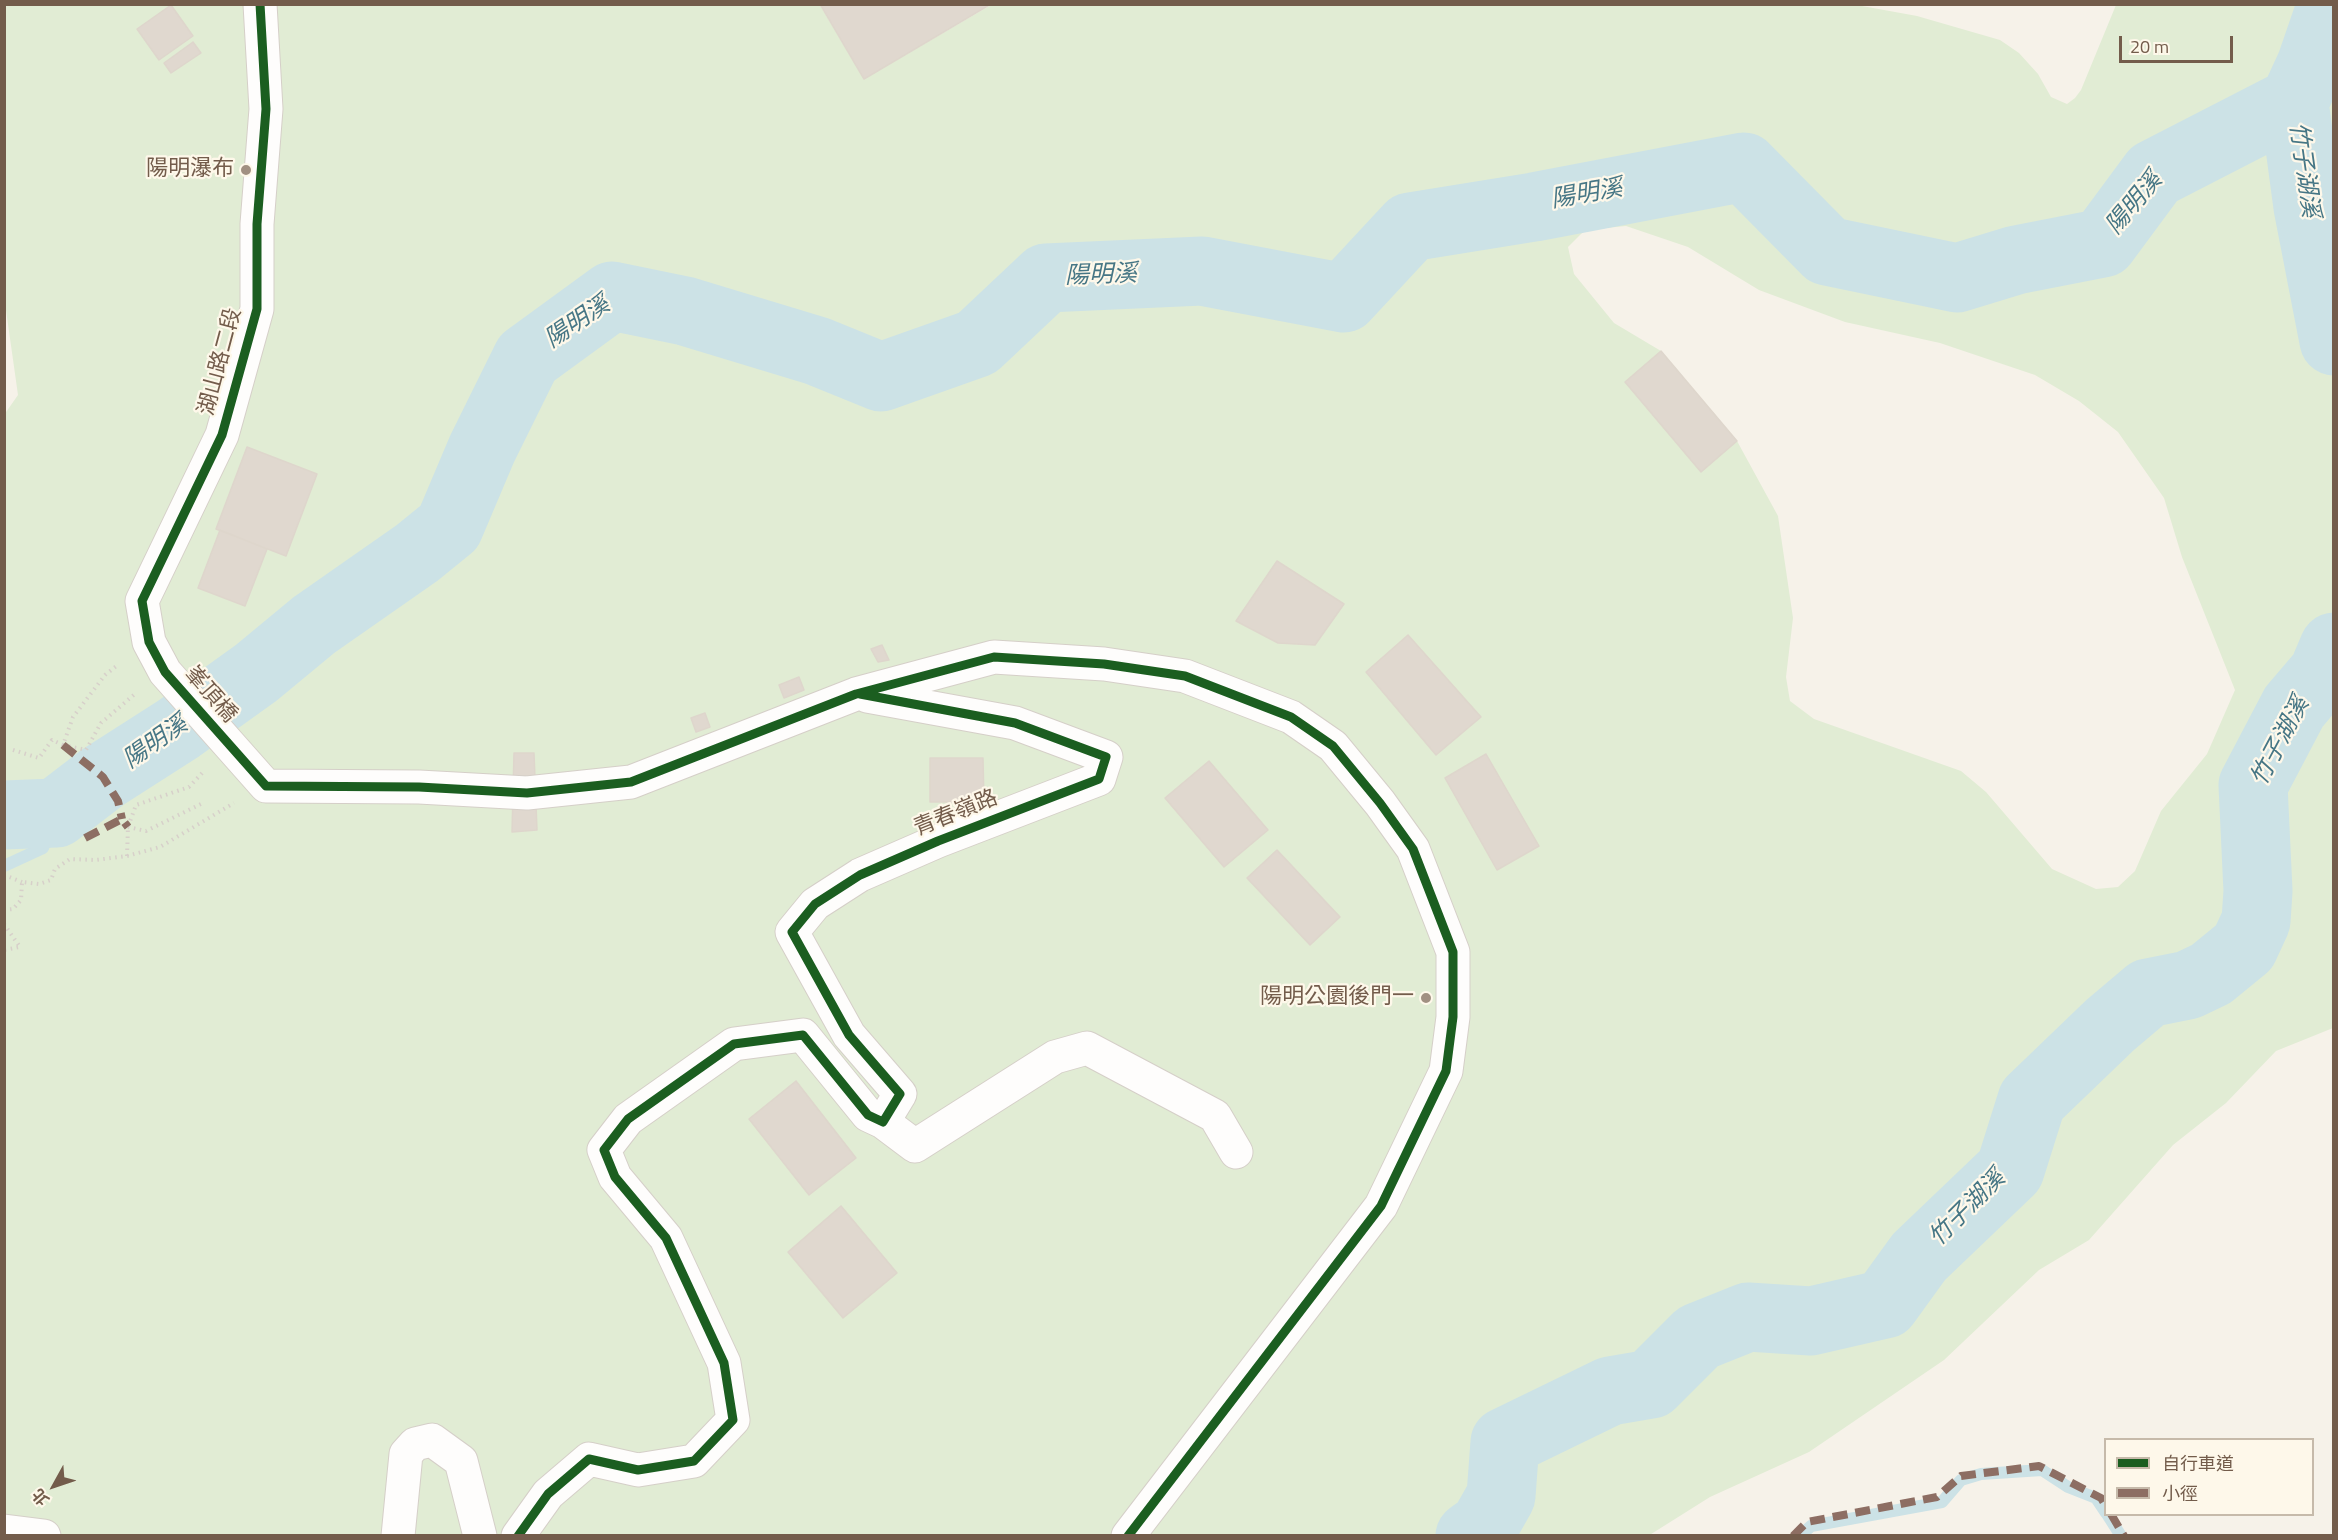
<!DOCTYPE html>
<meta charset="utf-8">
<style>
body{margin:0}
#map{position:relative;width:2338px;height:1540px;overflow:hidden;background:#f6f2e9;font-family:"Titillium Web","Noto Sans TC",sans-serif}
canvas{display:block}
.frame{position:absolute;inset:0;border:6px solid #735c4b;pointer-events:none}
.legend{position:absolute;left:2104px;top:1438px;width:210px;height:78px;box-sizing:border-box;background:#fef8ea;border:2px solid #c6baaa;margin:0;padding:8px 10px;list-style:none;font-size:18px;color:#735c4b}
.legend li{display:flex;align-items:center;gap:12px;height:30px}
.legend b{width:30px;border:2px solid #c6baaa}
.north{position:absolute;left:24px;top:1456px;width:60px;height:60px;-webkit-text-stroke:4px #fef8ea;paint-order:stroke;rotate:230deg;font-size:16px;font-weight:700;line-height:24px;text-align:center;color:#735c4b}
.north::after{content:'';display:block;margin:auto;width:21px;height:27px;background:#735c4b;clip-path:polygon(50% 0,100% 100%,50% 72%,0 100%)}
.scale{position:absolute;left:2119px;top:36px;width:114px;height:27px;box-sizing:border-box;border:3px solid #735c4b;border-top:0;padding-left:8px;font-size:18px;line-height:21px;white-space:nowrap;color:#735c4b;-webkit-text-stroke:4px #fef8ea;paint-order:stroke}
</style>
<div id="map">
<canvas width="2338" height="1540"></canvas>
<div class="frame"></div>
<ul class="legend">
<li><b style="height:8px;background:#1b5e20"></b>自行車道</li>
<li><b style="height:8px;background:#8d6e63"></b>小徑</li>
</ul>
<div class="north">北</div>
<div class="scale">20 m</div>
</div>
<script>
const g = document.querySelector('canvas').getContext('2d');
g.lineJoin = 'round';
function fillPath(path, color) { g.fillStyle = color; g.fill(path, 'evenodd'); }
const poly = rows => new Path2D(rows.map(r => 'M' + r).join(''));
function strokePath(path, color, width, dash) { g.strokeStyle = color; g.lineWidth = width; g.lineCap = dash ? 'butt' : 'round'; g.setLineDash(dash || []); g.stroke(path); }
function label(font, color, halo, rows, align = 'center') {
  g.font = font + ' "Titillium Web","Noto Sans TC",sans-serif'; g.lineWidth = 4.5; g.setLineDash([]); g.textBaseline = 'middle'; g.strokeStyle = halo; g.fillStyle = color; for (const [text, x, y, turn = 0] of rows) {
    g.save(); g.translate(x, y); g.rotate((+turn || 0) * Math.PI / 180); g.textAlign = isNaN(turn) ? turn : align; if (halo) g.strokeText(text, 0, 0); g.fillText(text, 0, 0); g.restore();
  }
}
fillPath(poly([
 [1851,4,1917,16,2000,40,2019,53,2038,74,2051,97,2067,104,2075,98,2081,90,2116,5,2333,5,2333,1028,2276,1051,2226,1103,2173,1145,2089,1240,2039,1270,1944,1360,1809,1452,1710,1497,1648,1536,5,1536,4,415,18,395,4,296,5,5,820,5,864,79,991,5],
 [1626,226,1688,247,1759,290,1845,322,1940,343,2035,375,2079,401,2118,432,2164,498,2182,557,2235,690,2207,754,2161,811,2135,871,2118,887,2096,889,2052,869,1986,792,1961,771,1814,719,1790,701,1786,677,1793,618,1778,516,1737,441,1661,351,1614,323,1574,274,1568,247,1585,230]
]), '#e1ecd4');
strokePath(poly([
 [4,866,43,848,56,813],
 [2107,1514,2121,1536],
 [1800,1536,1811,1526,1942,1502,1961,1480,1981,1474,2042,1470,2068,1487,2096,1498,2106,1513]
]), '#cce2e6', 12);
strokePath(poly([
 [2332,4,2311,65,2294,102,2308,207,2334,341],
 [4,815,56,813,103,777,178,729,256,673,314,625,417,553,449,527,482,449,527,358,612,296,685,311,817,351,881,377,977,343,1046,278,1202,271,1344,298,1410,227,1534,207,1744,167,1827,251,1957,278,2016,260,2103,243,2154,174,2294,102],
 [1470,1536,1484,1526,1501,1496,1505,1442,1610,1391,1651,1384,1698,1337,1748,1317,1811,1321,1885,1304,1919,1257,2010,1170,2032,1100,2109,1026,2148,993,2188,985,2211,974,2244,947,2256,921,2258,891,2253,785,2294,707,2323,673,2334,647]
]), '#cce2e6', 69);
const building = poly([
 [820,4,991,4,864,79,820,4],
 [171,5,193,36,159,60,137,29,171,5],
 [193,42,201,53,171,73,164,63,193,42],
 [1661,351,1737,441,1701,472,1625,382,1661,351],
 [247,447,317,474,286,556,216,529,247,447],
 [220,530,267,549,245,606,198,588,220,530],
 [1277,561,1344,604,1315,645,1278,643,1236,621,1277,561],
 [1408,635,1481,717,1436,755,1366,672,1408,635],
 [882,645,889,660,878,662,871,649,882,645],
 [799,677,804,690,784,698,779,685,799,677],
 [705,713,710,727,696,732,691,718,705,713],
 [514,753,534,753,537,830,512,832,514,753],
 [1486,754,1539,846,1497,870,1445,778,1486,754],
 [930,758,983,758,984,802,930,802,930,758],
 [1209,761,1268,830,1224,867,1165,798,1209,761],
 [1277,850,1340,917,1310,945,1247,878,1277,850],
 [796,1081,856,1158,809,1195,749,1119,796,1081],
 [841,1206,897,1273,843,1318,788,1252,841,1206]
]);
fillPath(building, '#e0d8cf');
strokePath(building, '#ded6cc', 1.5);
const minor = poly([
 [260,4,266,109,257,224,257,309,222,435,142,601,149,642,165,672,266,786,419,787,527,793,631,782,856,694,994,657,1104,664,1185,676,1291,717,1333,746,1380,803,1413,849,1453,952,1453,1017,1446,1071,1381,1206,1128,1536],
 [867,696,1015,723,1106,757,1099,779,938,841,860,875,815,904,792,932,849,1035,900,1094,883,1122],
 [4,1531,44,1536],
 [398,1536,406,1454,415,1444,432,1440,461,1461,480,1536],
 [518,1536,548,1494,589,1459,638,1470,694,1461,733,1420,724,1363,666,1238,615,1177,604,1150,628,1119,734,1044,803,1035,868,1115,883,1122,915,1146,1055,1057,1087,1048,1215,1116,1236,1152]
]);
strokePath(minor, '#d5cfc8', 35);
strokePath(poly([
 [63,745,86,750,101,723,136,693],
 [13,750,39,758,52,740,63,745,73,717,105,675,119,664],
 [128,827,146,831,203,803],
 [127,856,128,827,136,805,189,787,205,770],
 [4,875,22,882],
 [4,910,13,909,21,900,22,882,39,884,51,880,55,869,70,859,96,860,127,856,160,847,234,803],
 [4,924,20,947,4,950]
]), '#d7d0ca', 4, [1.5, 4.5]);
strokePath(minor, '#fefdfc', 33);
strokePath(poly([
 [63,745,103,777,118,801,122,819],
 [85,838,122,819,128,827],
 [2111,1514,2124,1536],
 [1793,1536,1807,1522,1937,1497,1961,1476,2039,1466,2101,1498,2106,1506]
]), '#8d6e63', 8, [15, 8]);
strokePath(poly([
 [260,4,266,109,257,224,257,309,222,435,142,601,149,642,165,672,266,786,419,787,527,793,631,782,856,694,994,657,1104,664,1185,676,1291,717,1333,746,1380,803,1413,849,1453,952,1453,1017,1446,1071,1381,1206,1128,1536],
 [518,1536,548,1494,589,1459,638,1470,694,1461,733,1420,724,1363,666,1238,615,1177,604,1150,628,1119,734,1044,803,1035,868,1115,883,1122,900,1094,849,1035,792,932,815,904,860,875,938,841,1099,779,1106,757,1015,723,860,694]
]), '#1b5e20', 9);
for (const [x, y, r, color] of [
 [246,170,6,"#a19082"],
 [1426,998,6,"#a19082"]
]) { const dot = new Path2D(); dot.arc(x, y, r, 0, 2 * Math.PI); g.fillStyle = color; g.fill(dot); strokePath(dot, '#fef8ea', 2); }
label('22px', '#735c4b', '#fef8ea', [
 ["陽明瀑布",234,170],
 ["陽明公園後門一",1414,998]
], 'right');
label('22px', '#735c4b', '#fef8ea', [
 ["湖山路二段",221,362,-75],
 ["峯頂橋",210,695,49],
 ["青春嶺路",956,814,-22]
]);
label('italic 24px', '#467685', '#fef8ea', [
 ["竹子湖溪",2303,170,82],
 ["陽明溪",1587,195,-10],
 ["陽明溪",2135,204,-50],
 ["陽明溪",1101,276,-2],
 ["陽明溪",578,323,-34],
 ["竹子湖溪",2281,742,-62],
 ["陽明溪",156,743,-35],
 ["竹子湖溪",1968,1209,-45]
]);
</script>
